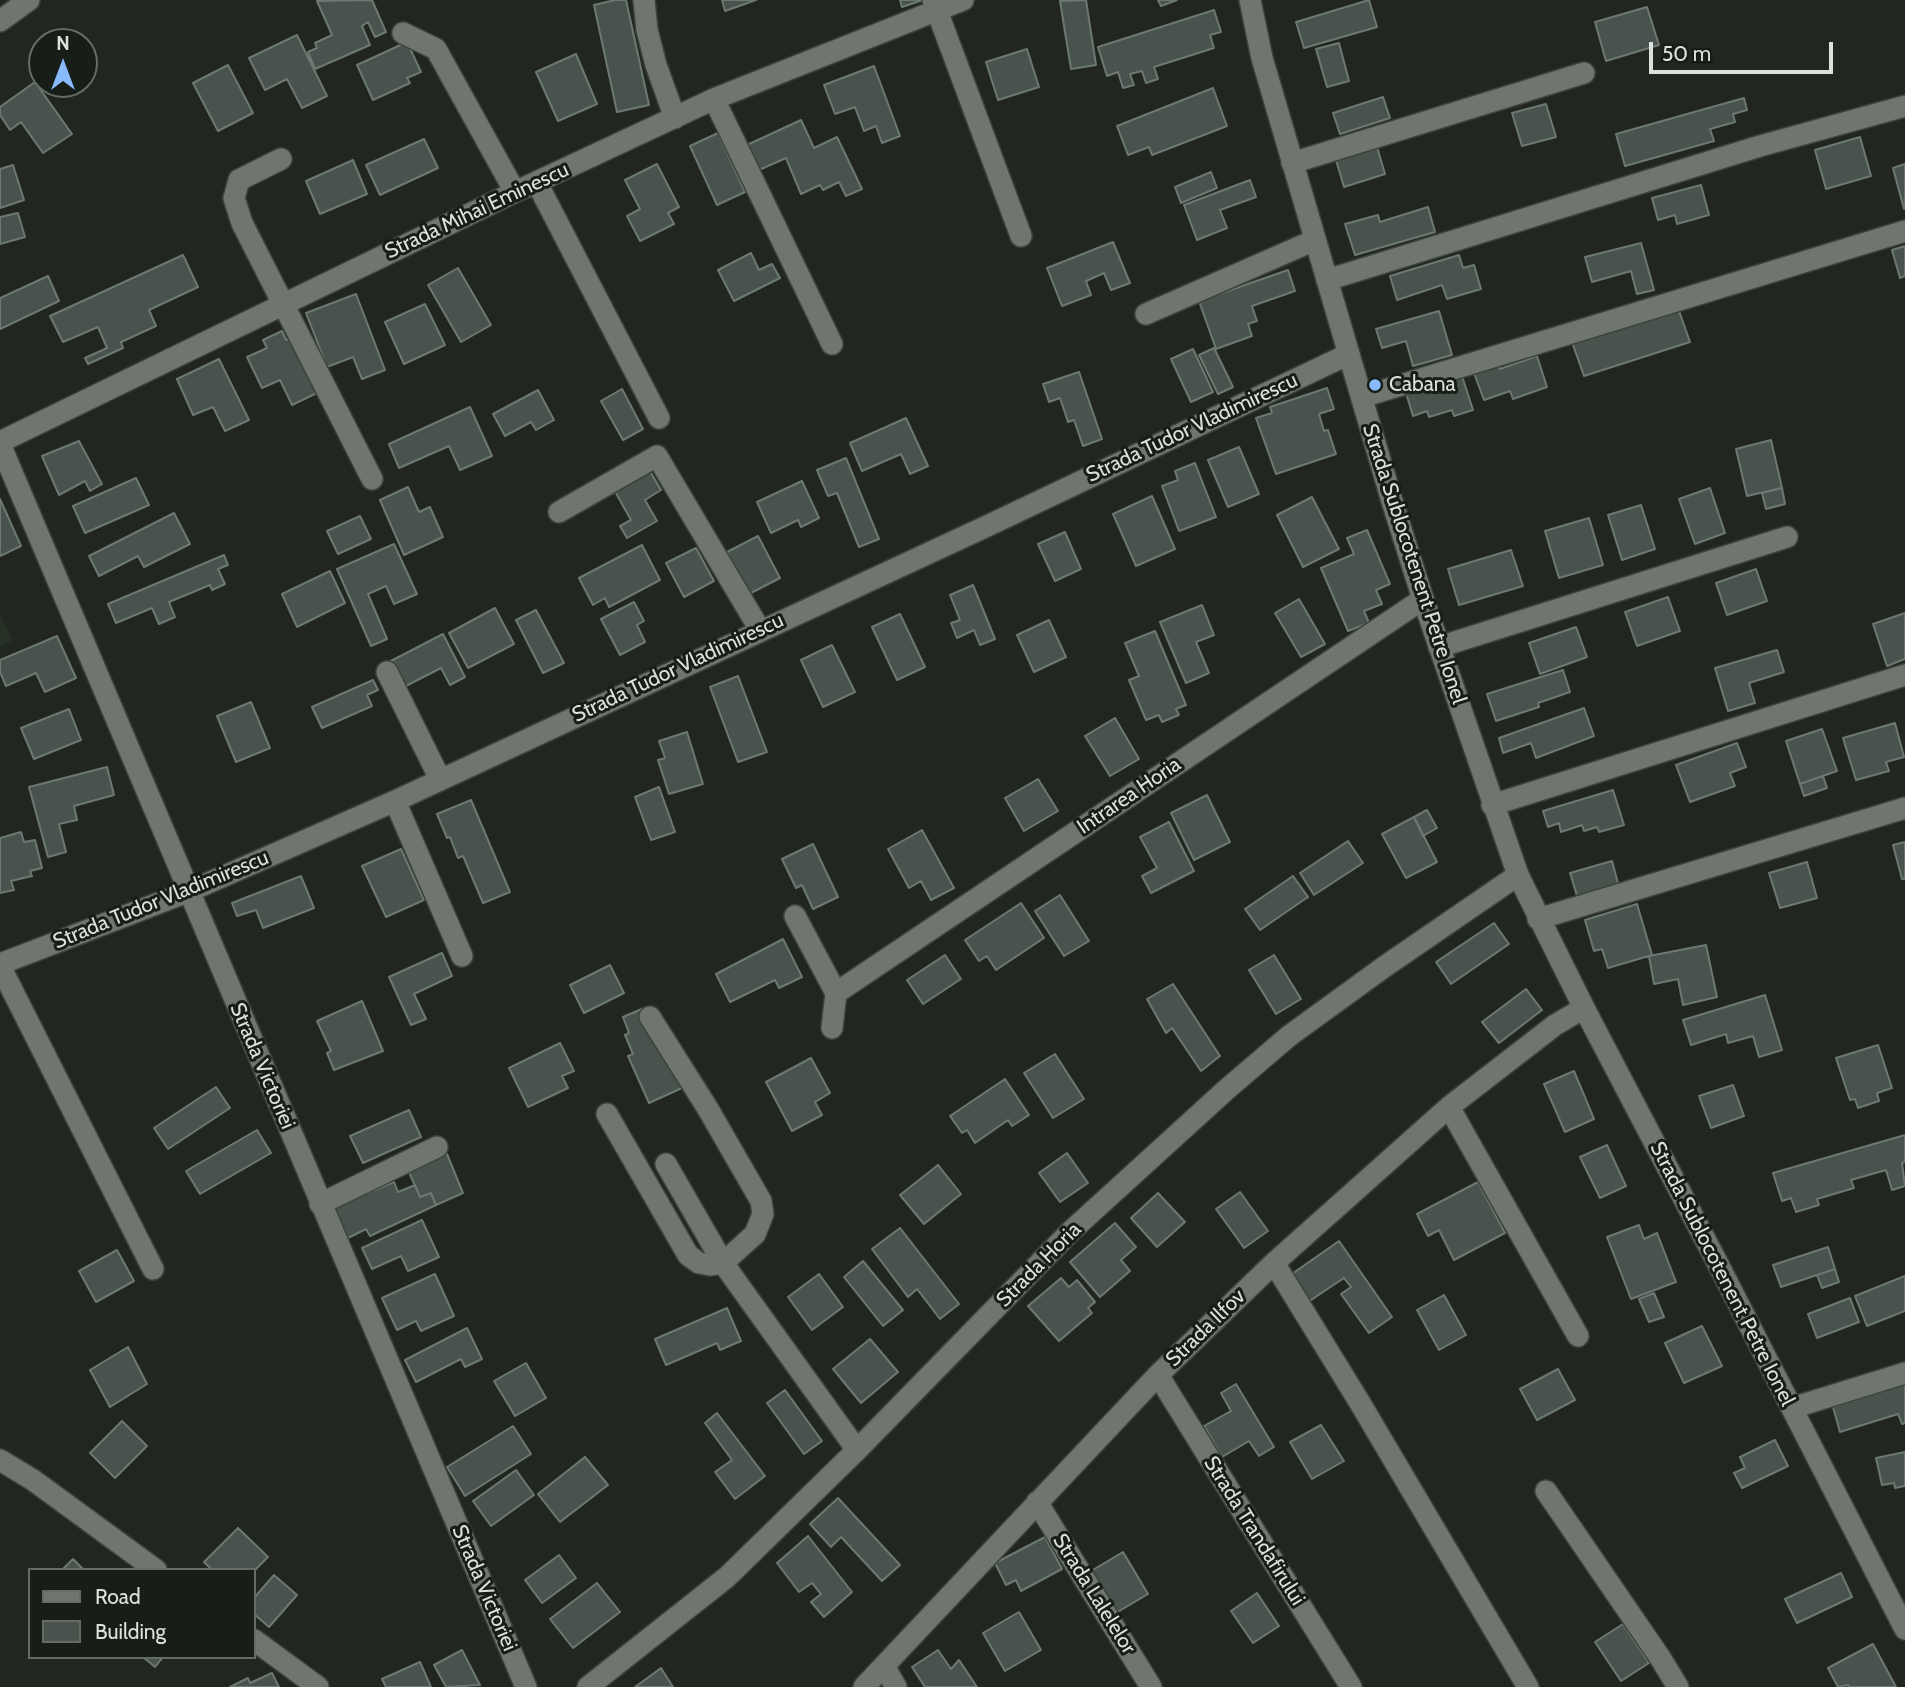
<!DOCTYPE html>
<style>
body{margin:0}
#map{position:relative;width:1905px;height:1687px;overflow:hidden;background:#212720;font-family:Cabin,sans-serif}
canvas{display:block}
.legend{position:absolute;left:28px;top:1568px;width:228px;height:91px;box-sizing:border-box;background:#171d17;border:2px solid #666b66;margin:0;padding:9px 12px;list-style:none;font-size:21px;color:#dde1dd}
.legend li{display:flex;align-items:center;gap:14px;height:35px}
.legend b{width:35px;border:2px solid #666b66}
.north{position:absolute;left:28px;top:28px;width:70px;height:70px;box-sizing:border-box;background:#171d17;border:2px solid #666b66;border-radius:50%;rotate:0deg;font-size:19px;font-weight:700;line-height:28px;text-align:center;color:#dde1dd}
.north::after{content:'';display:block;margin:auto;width:24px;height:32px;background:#88bafc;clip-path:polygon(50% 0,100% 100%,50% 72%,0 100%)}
.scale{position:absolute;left:1649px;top:42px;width:184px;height:32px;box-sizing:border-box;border:4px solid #dde1dd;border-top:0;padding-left:9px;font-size:21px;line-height:24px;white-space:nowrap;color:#dde1dd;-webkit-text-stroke:5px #171d17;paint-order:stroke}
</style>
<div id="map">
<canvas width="1905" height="1687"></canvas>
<ul class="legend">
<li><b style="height:9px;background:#6f766e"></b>Road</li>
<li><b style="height:19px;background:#48534e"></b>Building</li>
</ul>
<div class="north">N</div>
<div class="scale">50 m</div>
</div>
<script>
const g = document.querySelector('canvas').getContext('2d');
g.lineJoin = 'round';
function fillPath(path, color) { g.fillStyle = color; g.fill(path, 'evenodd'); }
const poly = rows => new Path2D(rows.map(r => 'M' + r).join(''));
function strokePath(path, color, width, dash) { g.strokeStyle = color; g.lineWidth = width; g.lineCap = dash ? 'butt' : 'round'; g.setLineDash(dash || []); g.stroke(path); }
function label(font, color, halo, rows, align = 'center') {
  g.font = font + ' Cabin,sans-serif'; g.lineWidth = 6; g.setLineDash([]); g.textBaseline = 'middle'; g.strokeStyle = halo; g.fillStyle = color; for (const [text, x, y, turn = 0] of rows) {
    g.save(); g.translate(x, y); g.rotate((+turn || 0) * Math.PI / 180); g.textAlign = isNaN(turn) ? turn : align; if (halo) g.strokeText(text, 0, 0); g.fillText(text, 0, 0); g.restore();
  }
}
fillPath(poly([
 [0,614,13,640,0,647]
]), '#273226');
const building = poly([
 [372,0,386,32,375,37,368,22,362,26,370,45,315,69,308,52,317,48,315,43,332,35,317,1,372,0],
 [615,0,626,0,649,105,617,112,594,5,615,0],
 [722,0,756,0,725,11,722,0],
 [900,0,923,0,902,7,900,0],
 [1086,0,1096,65,1071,69,1060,1,1086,0],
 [1158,0,1177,0,1161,6,1158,0],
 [1369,0,1377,27,1304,48,1296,22,1369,0],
 [1647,7,1659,45,1606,61,1595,22,1647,7],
 [1214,10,1221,32,1210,35,1214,48,1154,67,1158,79,1146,83,1142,71,1130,74,1134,85,1123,88,1118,72,1107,76,1098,47,1214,10],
 [297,35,327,96,302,108,287,79,265,90,249,58,297,35],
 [407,42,421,72,407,78,410,83,373,100,357,65,407,42],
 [1339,43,1349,81,1327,87,1316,49,1339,43],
 [1027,49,1039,87,998,100,986,62,1027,49],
 [576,54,597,104,558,121,536,72,576,54],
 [228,65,253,113,218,131,193,83,228,65],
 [874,66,900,136,882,143,876,126,864,131,855,107,835,114,824,85,874,66],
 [35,82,72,134,43,153,21,122,10,130,0,115,0,107,35,82],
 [1213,88,1227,126,1152,155,1149,147,1128,155,1117,126,1213,88],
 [1383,97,1390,118,1340,134,1333,113,1383,97],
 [1744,98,1747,110,1733,114,1735,122,1710,129,1714,141,1625,166,1616,134,1744,98],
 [1546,104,1556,137,1522,146,1512,113,1546,104],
 [801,120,814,148,837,137,862,189,846,196,839,182,823,190,820,185,801,194,786,158,759,170,747,145,801,120],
 [718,133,745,192,717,205,690,146,718,133],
 [1860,137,1871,176,1826,189,1815,150,1860,137],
 [424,139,438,168,380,195,366,165,424,139],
 [1377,147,1385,174,1344,187,1336,160,1377,147],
 [353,160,367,194,320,214,306,181,353,160],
 [657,164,679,207,668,213,674,224,640,241,627,216,640,209,625,180,657,164],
 [1905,164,1905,209,1904,209,1893,168,1905,164],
 [13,165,24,200,0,208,0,169,13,165],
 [1211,172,1217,188,1181,203,1175,187,1211,172],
 [1250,180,1256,197,1220,210,1227,228,1197,240,1184,205,1250,180],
 [1701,185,1709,215,1677,224,1675,215,1658,220,1652,198,1701,185],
 [1428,207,1435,232,1355,255,1345,224,1378,215,1380,222,1428,207],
 [18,213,25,237,0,244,0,217,18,213],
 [1113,242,1130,283,1111,290,1104,273,1086,281,1091,295,1062,306,1047,268,1113,242],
 [1641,243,1654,290,1637,294,1631,271,1592,282,1585,257,1641,243],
 [1905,246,1905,276,1900,278,1892,250,1905,246],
 [751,253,759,270,772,264,780,278,734,301,718,270,751,253],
 [183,255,198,287,149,310,156,326,121,342,123,348,88,364,85,358,107,348,98,327,63,342,50,316,183,255],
 [1459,255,1463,268,1474,265,1481,289,1447,299,1442,285,1397,300,1390,276,1459,255],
 [458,268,491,325,461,342,428,285,458,268],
 [1288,270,1295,291,1252,306,1257,321,1248,324,1252,336,1216,349,1199,301,1288,270],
 [48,276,59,301,0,329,0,298,48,276],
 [356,294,385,370,362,379,353,357,327,367,306,313,356,294],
 [425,304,445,345,404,364,385,322,425,304],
 [1678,308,1690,342,1584,376,1572,342,1678,308],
 [1439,311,1452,355,1413,366,1406,341,1382,348,1376,329,1439,311],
 [282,331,286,340,293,337,319,392,292,405,280,380,262,388,247,357,267,348,263,340,282,331],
 [1214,348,1233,387,1218,394,1199,355,1214,348],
 [1193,349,1213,392,1191,402,1171,359,1193,349],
 [1537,356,1547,387,1513,399,1510,391,1484,400,1474,373,1499,364,1500,369,1537,356],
 [219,359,249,420,225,431,213,407,193,415,177,379,219,359],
 [1079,372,1102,439,1083,446,1074,420,1068,422,1060,398,1049,402,1043,384,1079,372],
 [1462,376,1473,410,1454,416,1452,410,1429,417,1427,411,1413,416,1406,393,1462,376],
 [1327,388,1334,409,1319,414,1324,431,1328,430,1336,454,1276,474,1256,418,1272,413,1270,407,1327,388],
 [622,389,643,429,623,440,601,401,622,389],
 [538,390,554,420,536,430,531,422,505,436,493,414,538,390],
 [470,407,492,456,460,470,449,446,399,468,389,444,470,407],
 [906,418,928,466,910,474,901,454,862,471,850,443,906,418],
 [1771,440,1782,488,1747,496,1736,449,1771,440],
 [79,441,102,484,90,491,85,481,59,495,42,456,79,441],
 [1239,447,1259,494,1228,507,1208,460,1239,447],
 [846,458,879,539,859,547,837,493,828,496,817,470,846,458],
 [1195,463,1216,517,1179,531,1162,486,1178,480,1175,471,1195,463],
 [648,468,661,490,645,500,657,521,627,538,620,526,631,520,613,488,648,468],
 [136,478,149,505,85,533,73,506,136,478],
 [802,481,819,518,801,527,798,520,771,533,757,502,802,481],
 [408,487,419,512,430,507,443,537,404,555,380,500,408,487],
 [1710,488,1725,533,1695,544,1679,499,1710,488],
 [1782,488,1785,504,1766,509,1762,493,1782,488],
 [1152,496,1175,549,1136,566,1113,514,1152,496],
 [1312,497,1339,549,1303,567,1277,515,1312,497],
 [0,499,21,546,0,556,0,499],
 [1641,505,1655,549,1622,560,1608,515,1641,505],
 [174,513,190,544,144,567,138,556,99,576,89,556,174,513],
 [360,516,371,539,338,554,327,531,360,516],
 [1589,518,1603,565,1559,578,1545,531,1589,518],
 [1367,530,1390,584,1376,590,1382,604,1364,611,1369,623,1348,631,1321,568,1354,554,1347,538,1367,530],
 [1065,532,1081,569,1055,581,1038,544,1065,532],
 [758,536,780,578,749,594,727,552,758,536],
 [394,544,417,594,394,604,386,586,368,594,387,639,371,646,337,569,394,544],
 [642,545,660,580,609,607,605,598,593,605,579,578,642,545],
 [696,548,714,581,684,597,666,563,696,548],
 [1511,550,1523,586,1459,605,1448,569,1511,550],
 [224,555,228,565,218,569,225,584,212,590,210,585,169,602,175,617,159,624,152,608,116,623,108,604,224,555],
 [1756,569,1767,601,1727,615,1716,583,1756,569],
 [330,571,345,603,297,627,282,594,330,571],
 [973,585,995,639,980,645,974,630,957,638,951,623,960,620,950,595,973,585],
 [1668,597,1680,631,1637,646,1625,612,1668,597],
 [1299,599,1325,644,1301,657,1275,613,1299,599],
 [634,602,644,621,637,625,645,642,620,655,601,619,634,602],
 [1202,605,1214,635,1196,642,1209,673,1186,683,1160,622,1202,605],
 [495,608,514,644,468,668,449,633,495,608],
 [536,610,564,663,543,673,516,620,536,610],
 [1905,613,1905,659,1887,666,1873,624,1905,613],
 [900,614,925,667,897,680,872,627,900,614],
 [1049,620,1066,657,1034,672,1017,635,1049,620],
 [1576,627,1587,657,1540,674,1529,643,1576,627],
 [1155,631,1186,705,1176,709,1179,715,1162,722,1159,715,1146,720,1129,680,1139,676,1125,643,1155,631],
 [443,634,465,677,450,685,441,668,400,689,387,663,443,634],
 [57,636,76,678,45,692,36,673,6,686,0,672,0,660,57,636],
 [832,645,855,692,823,707,801,660,832,645],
 [1777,650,1784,672,1749,683,1755,703,1728,711,1715,668,1777,650],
 [1563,670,1570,692,1538,703,1539,707,1496,721,1487,694,1563,670],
 [738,676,767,752,738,762,710,687,738,676],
 [373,680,378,690,367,695,372,706,322,728,312,707,373,680],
 [251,702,270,748,236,762,217,716,251,702],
 [1584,708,1594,736,1536,758,1531,743,1503,753,1499,738,1584,708],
 [69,709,81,740,34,759,21,728,69,709],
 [1115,718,1139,759,1110,776,1085,736,1115,718],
 [1895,723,1904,757,1886,762,1889,771,1856,780,1843,738,1895,723],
 [1822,729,1837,771,1800,784,1786,741,1822,729],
 [687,732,703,784,669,794,658,760,665,758,659,741,687,732],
 [1737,743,1746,767,1730,773,1735,786,1690,802,1676,765,1737,743],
 [107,767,114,795,74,806,77,820,59,824,66,852,48,857,29,787,107,767],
 [1823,776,1827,788,1804,796,1800,784,1823,776],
 [1038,779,1058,811,1024,831,1005,798,1038,779],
 [659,787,675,832,651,840,635,797,659,787],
 [1613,790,1624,825,1599,832,1597,827,1584,831,1582,825,1561,832,1559,823,1548,827,1543,811,1613,790],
 [1207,795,1230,842,1194,860,1171,813,1207,795],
 [471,800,510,892,483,903,463,856,458,858,450,837,447,838,437,814,471,800],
 [1427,810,1437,828,1423,836,1414,817,1427,810],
 [1414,817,1437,862,1406,878,1382,834,1414,817],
 [1169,822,1194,871,1151,893,1142,876,1157,868,1140,837,1169,822],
 [922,830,954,888,931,900,921,881,909,888,888,849,922,830],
 [21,832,24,842,35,840,42,868,30,871,32,876,11,881,14,890,0,893,0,838,21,832],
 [1348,841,1363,863,1314,895,1300,873,1348,841],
 [1905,842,1905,879,1902,879,1893,845,1905,842],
 [813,844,838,897,813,909,802,885,796,888,782,859,813,844],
 [401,849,424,900,386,917,362,866,401,849],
 [1612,861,1619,887,1578,899,1570,873,1612,861],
 [1807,862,1817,898,1780,908,1769,873,1807,862],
 [301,876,314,908,263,928,256,910,237,916,232,903,301,876],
 [1293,876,1308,897,1260,930,1245,909,1293,876],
 [1060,895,1089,941,1064,956,1035,911,1060,895],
 [1021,903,1044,938,996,970,987,956,979,961,965,940,1021,903],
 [1637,904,1652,955,1608,968,1602,949,1594,951,1585,920,1637,904],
 [1494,923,1509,944,1451,984,1436,962,1494,923],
 [783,939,802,977,779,988,775,980,730,1002,716,974,783,939],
 [1706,945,1717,997,1683,1005,1678,979,1654,984,1649,956,1706,945],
 [442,953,452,976,414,994,426,1019,411,1025,389,977,442,953],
 [945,955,961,979,923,1004,907,980,945,955],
 [1274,955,1301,999,1276,1014,1249,970,1274,955],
 [610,965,624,993,584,1013,570,985,610,965],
 [1173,984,1220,1056,1201,1071,1172,1028,1166,1033,1147,999,1173,984],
 [1526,989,1542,1010,1499,1043,1482,1022,1526,989],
 [1765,995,1782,1050,1759,1057,1753,1036,1728,1043,1726,1034,1691,1045,1683,1020,1765,995],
 [362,1001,383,1051,334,1070,327,1053,331,1051,317,1021,362,1001],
 [644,1008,664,1055,667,1054,682,1088,649,1103,628,1056,633,1054,625,1035,629,1033,623,1017,644,1008],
 [560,1043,574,1071,562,1076,568,1088,528,1107,509,1068,560,1043],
 [1878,1045,1892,1088,1877,1093,1879,1101,1858,1108,1855,1099,1850,1100,1836,1058,1878,1045],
 [1055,1054,1084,1099,1053,1118,1024,1073,1055,1054],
 [811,1058,830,1093,815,1102,822,1115,792,1131,766,1082,811,1058],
 [1574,1071,1594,1119,1565,1132,1544,1084,1574,1071],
 [1005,1079,1029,1115,1012,1126,1008,1120,975,1143,967,1130,962,1133,950,1116,1005,1079],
 [1733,1085,1744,1116,1711,1128,1699,1096,1733,1085],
 [216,1087,230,1108,168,1149,154,1128,216,1087],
 [409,1110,421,1137,363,1163,350,1136,409,1110],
 [257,1130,271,1153,200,1194,186,1171,257,1130],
 [1905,1135,1905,1162,1902,1163,1905,1186,1892,1190,1886,1170,1851,1180,1854,1188,1817,1199,1819,1205,1796,1212,1791,1198,1782,1201,1773,1173,1905,1135],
 [1607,1145,1626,1186,1600,1198,1580,1157,1607,1145],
 [1067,1153,1088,1183,1060,1202,1039,1173,1067,1153],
 [447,1154,463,1193,436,1205,431,1193,420,1197,408,1170,447,1154],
 [938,1165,961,1194,924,1224,900,1195,938,1165],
 [394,1182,398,1192,415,1185,420,1197,431,1193,436,1205,370,1236,366,1229,348,1238,334,1207,394,1182],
 [1478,1182,1505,1233,1454,1260,1439,1230,1428,1236,1417,1214,1478,1182],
 [1240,1192,1268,1231,1244,1248,1216,1209,1240,1192],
 [1158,1193,1185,1222,1157,1247,1131,1218,1158,1193],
 [422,1220,439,1257,408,1271,401,1256,372,1269,362,1248,422,1220],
 [1115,1223,1136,1247,1121,1260,1130,1271,1100,1297,1070,1262,1115,1223],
 [1639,1225,1644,1239,1657,1233,1676,1282,1631,1299,1607,1237,1639,1225],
 [900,1228,959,1304,940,1319,917,1289,908,1297,872,1249,900,1228],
 [1339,1241,1392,1317,1369,1333,1341,1294,1351,1287,1344,1278,1308,1302,1289,1276,1339,1241],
 [1828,1247,1835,1269,1781,1287,1773,1265,1828,1247],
 [117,1250,134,1281,96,1302,79,1271,117,1250],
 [863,1261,903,1310,883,1326,844,1277,863,1261],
 [1835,1269,1839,1282,1822,1288,1817,1275,1835,1269],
 [435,1274,454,1316,421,1331,416,1321,397,1330,382,1298,435,1274],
 [819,1274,843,1307,812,1330,788,1297,819,1274],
 [1905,1276,1905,1311,1867,1326,1855,1296,1905,1276],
 [1061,1278,1069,1287,1077,1280,1095,1302,1088,1308,1092,1313,1059,1341,1028,1306,1061,1278],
 [1654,1293,1664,1317,1649,1322,1639,1299,1654,1293],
 [1444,1295,1466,1335,1439,1350,1417,1310,1444,1295],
 [1850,1298,1859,1322,1817,1338,1808,1314,1850,1298],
 [727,1308,741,1341,720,1350,717,1343,666,1365,655,1339,727,1308],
 [1702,1326,1722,1366,1684,1383,1665,1343,1702,1326],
 [467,1328,482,1359,465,1367,461,1359,416,1382,405,1360,467,1328],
 [870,1339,898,1372,861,1403,833,1369,870,1339],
 [128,1347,147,1384,110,1407,90,1370,128,1347],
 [526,1363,546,1398,515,1416,494,1381,526,1363],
 [1558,1369,1575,1400,1537,1420,1520,1389,1558,1369],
 [1236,1384,1274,1447,1259,1456,1249,1441,1222,1457,1204,1426,1231,1411,1221,1393,1236,1384],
 [1905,1384,1905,1423,1902,1424,1898,1414,1840,1432,1833,1407,1905,1384],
 [785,1390,822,1441,804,1454,767,1403,785,1390],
 [717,1413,765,1476,735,1499,715,1472,732,1460,705,1423,717,1413],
 [122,1421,147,1446,115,1478,90,1453,122,1421],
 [1321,1425,1344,1461,1312,1479,1290,1442,1321,1425],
 [513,1426,531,1454,465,1496,447,1467,513,1426],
 [1775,1440,1788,1466,1742,1488,1734,1473,1745,1468,1740,1457,1775,1440],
 [1905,1452,1905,1486,1895,1488,1894,1483,1882,1485,1876,1458,1905,1452],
 [585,1457,608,1485,560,1522,538,1494,585,1457],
 [516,1470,534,1495,491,1526,473,1501,516,1470],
 [838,1498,900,1565,882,1581,841,1537,831,1547,810,1524,838,1498],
 [238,1528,268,1557,254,1571,212,1570,204,1562,238,1528],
 [808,1536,852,1592,824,1617,811,1602,821,1594,812,1583,799,1592,777,1563,808,1536],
 [1045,1537,1062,1569,1021,1591,1016,1580,1006,1585,995,1563,1045,1537],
 [1123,1552,1148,1594,1116,1613,1091,1571,1123,1552],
 [559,1555,576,1578,542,1603,525,1580,559,1555],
 [73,1559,84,1570,62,1570,73,1559],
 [1841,1573,1852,1597,1797,1623,1785,1599,1841,1573],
 [274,1575,297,1595,269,1627,254,1614,254,1598,274,1575],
 [597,1583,620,1612,573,1648,550,1619,597,1583],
 [1257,1593,1279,1626,1253,1643,1231,1611,1257,1593],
 [1019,1612,1041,1650,1005,1671,983,1633,1019,1612],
 [1623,1624,1649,1663,1621,1681,1595,1642,1623,1624],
 [1873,1644,1896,1687,1849,1687,1848,1685,1838,1687,1828,1668,1873,1644],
 [462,1650,480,1685,446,1687,434,1665,462,1650],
 [938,1650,951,1669,959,1660,977,1687,925,1687,912,1667,938,1650],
 [143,1657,163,1657,155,1667,143,1657],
 [420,1662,431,1687,386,1687,382,1679,420,1662],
 [661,1668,673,1687,635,1687,661,1668],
 [272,1673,279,1687,230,1687,248,1678,250,1683,272,1673]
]);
fillPath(building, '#48534e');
strokePath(building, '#6d7873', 2);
const street = poly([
 [644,0,647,30,656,65,675,118],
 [933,0,1021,236],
 [0,21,29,0],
 [403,33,436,49,515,192],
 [714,99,832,344],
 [281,159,239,180,234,198,242,223,372,479],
 [1292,163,1584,73],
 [537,183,659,418],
 [1327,280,1760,146,1905,106],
 [1146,314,1315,240],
 [1362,397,1905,231],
 [0,442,515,192,714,99,963,0],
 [0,444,526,1687],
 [559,512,657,456,760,630],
 [1439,647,1787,537],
 [387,672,440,779],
 [395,801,462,956],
 [1492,805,1905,675],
 [795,916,836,993,832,1028],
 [1538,919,1905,808],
 [0,964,190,891,395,801,985,527,1349,354],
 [0,966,153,1269],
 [836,993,1423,599],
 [650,1017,708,1109,761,1201,763,1214,755,1234,723,1263,857,1450],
 [1449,1107,1578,1336],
 [607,1114,688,1255,699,1263,710,1265,723,1263,666,1164],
 [320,1204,437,1147],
 [1274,1263,1360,1403,1528,1687],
 [1158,1375,1351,1687],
 [1792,1408,1905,1373],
 [0,1460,33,1480,156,1570],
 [1546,1491,1661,1659,1678,1687],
 [1037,1502,1151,1687],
 [254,1640,318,1687],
 [884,1666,896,1687],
 [588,1687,727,1577,857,1450,1070,1232,1227,1089,1289,1036,1384,967,1518,875],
 [864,1687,1158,1375,1274,1263,1449,1107,1555,1025,1584,1008]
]);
const secondary = poly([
 [1250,0,1262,58,1392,501,1423,599,1518,875,1584,1008,1718,1264,1905,1629]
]);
strokePath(street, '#3d423c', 24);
strokePath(secondary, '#3d423c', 24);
strokePath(street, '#6f766e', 21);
strokePath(secondary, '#6f766e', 21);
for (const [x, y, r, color] of [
 [1375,385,7,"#88bafc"]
]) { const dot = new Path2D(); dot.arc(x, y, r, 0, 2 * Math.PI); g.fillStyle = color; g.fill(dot); strokePath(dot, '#171d17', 2.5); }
label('21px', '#dde1dd', '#171d17', [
 ["Strada Mihai Eminescu",477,211,-25],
 ["Strada Tudor Vladimirescu",1192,428,-25],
 ["Strada Sublocotenent Petre Ionel",1414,564,72],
 ["Strada Tudor Vladimirescu",678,668,-25],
 ["Intrarea Horia",1129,796,-34],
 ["Strada Tudor Vladimirescu",161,900,-22],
 ["Strada Victoriei",262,1066,67],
 ["Strada Horia",1039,1265,-45],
 ["Strada Sublocotenent Petre Ionel",1722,1274,63],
 ["Strada Ilfov",1206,1328,-44],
 ["Strada Trandafirului",1254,1531,58],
 ["Strada Victoriei",484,1588,67],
 ["Strada Lalelelor",1094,1594,58]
]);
label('21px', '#dde1dd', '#171d17', [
 ["Cabana",1389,385]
], 'left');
</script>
